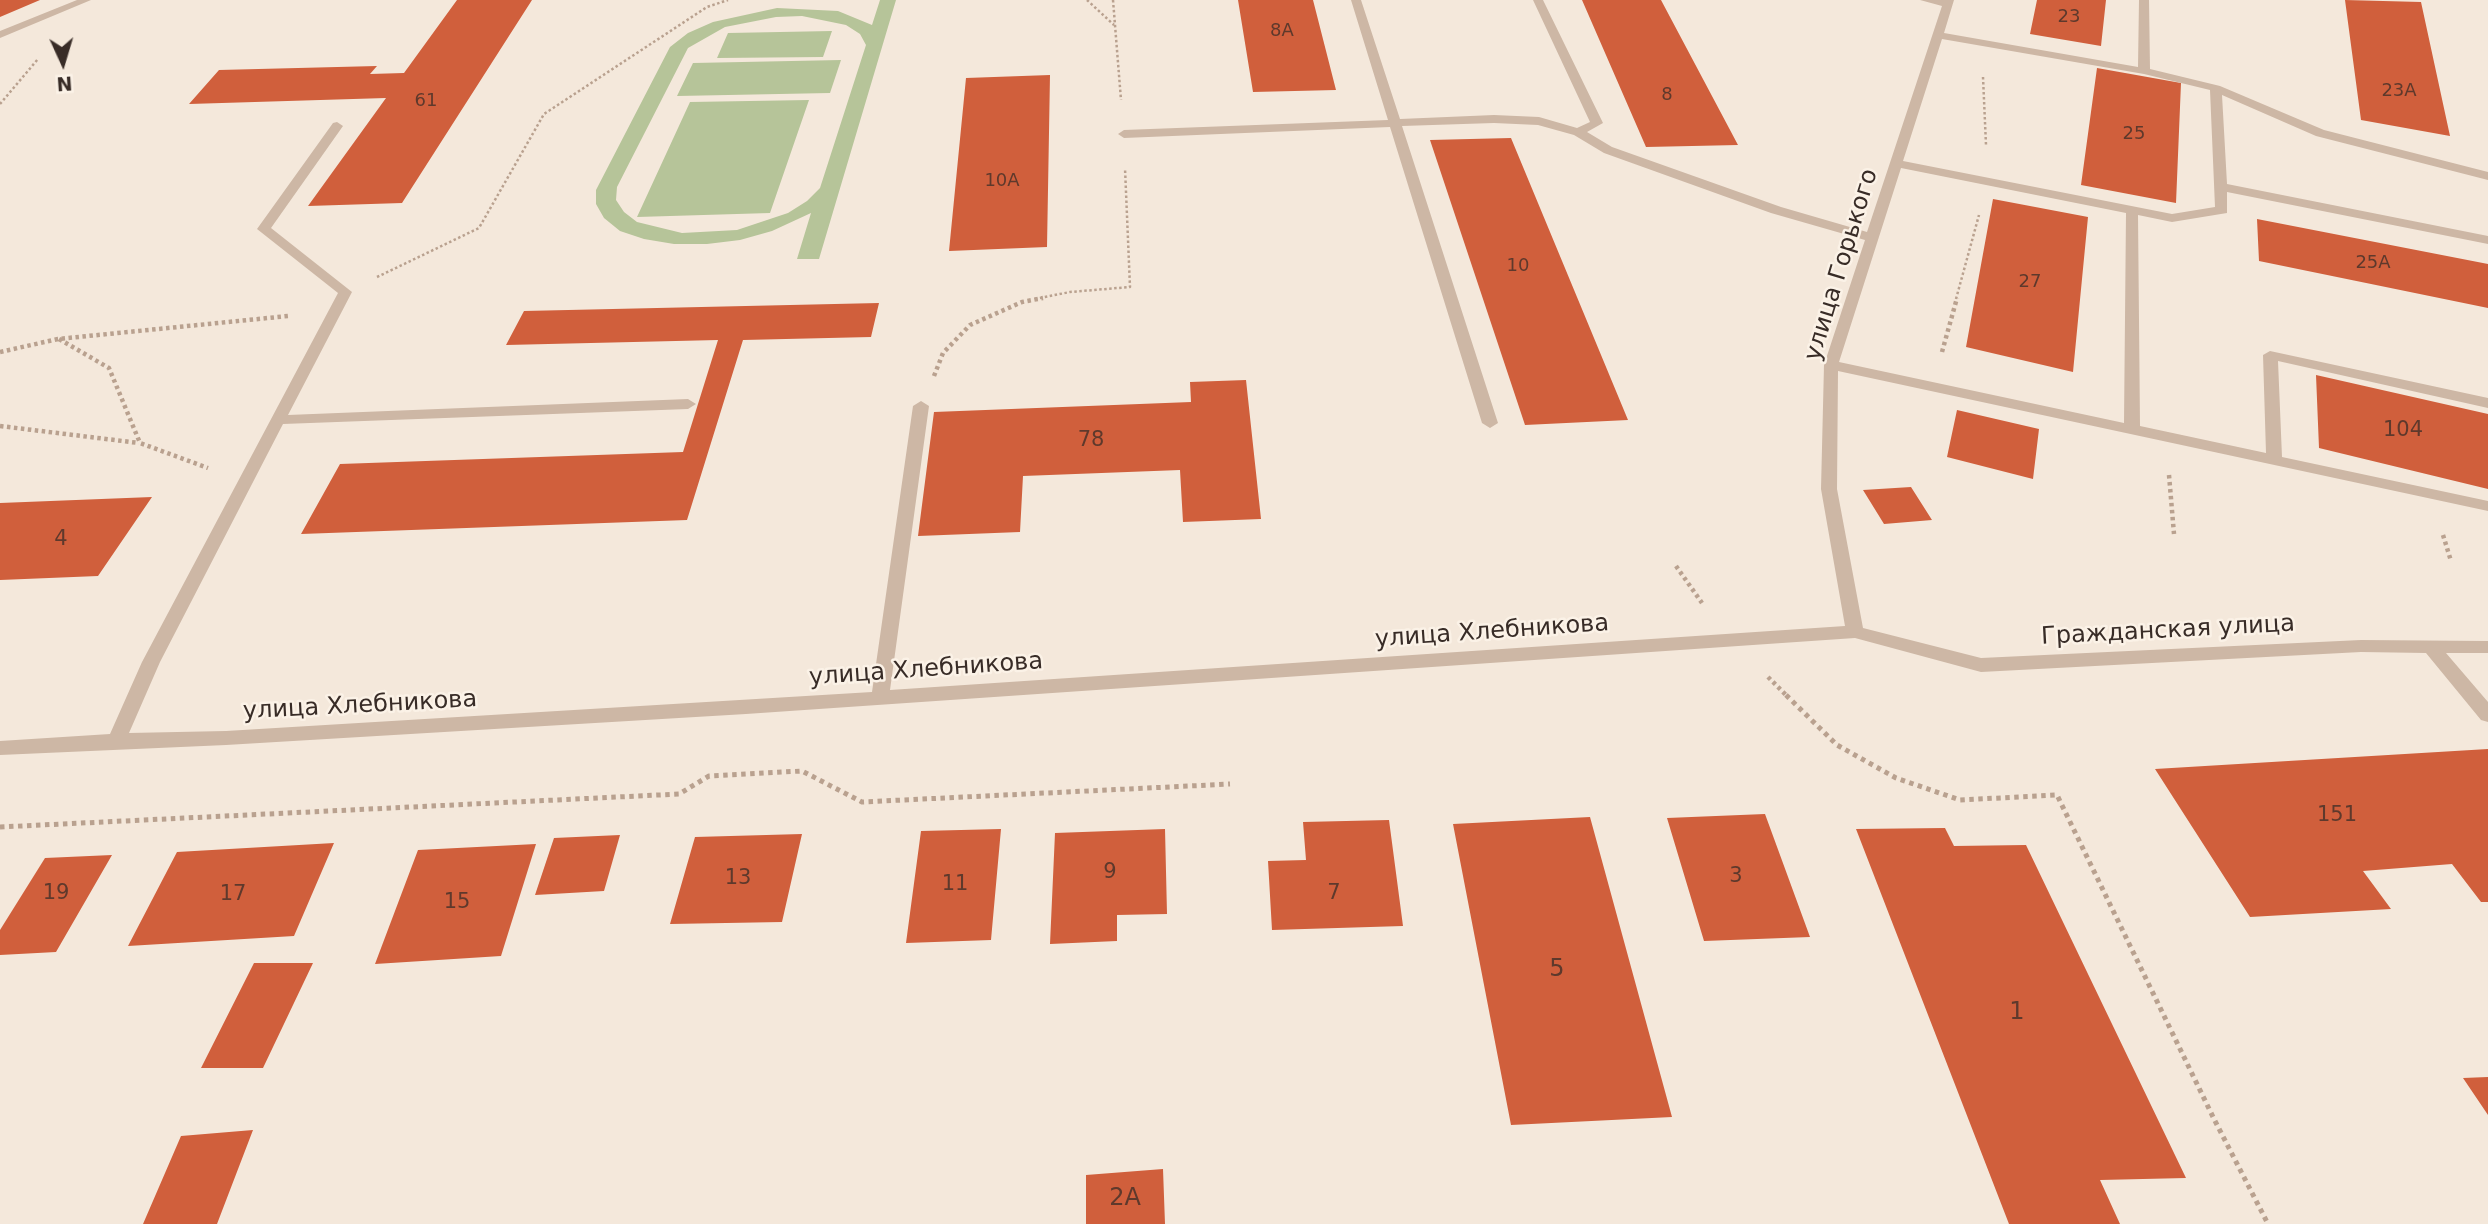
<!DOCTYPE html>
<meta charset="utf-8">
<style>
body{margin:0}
#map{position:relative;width:2488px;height:1224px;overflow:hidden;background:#f4e8db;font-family:"DejaVu Sans",sans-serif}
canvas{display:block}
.north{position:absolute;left:28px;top:28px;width:70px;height:70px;-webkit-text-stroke:5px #fbf2e7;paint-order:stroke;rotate:176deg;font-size:19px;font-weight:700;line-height:28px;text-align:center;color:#382c27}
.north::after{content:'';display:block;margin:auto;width:24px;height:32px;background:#382c27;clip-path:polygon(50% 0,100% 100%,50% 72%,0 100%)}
</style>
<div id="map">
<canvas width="2488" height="1224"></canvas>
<div class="north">N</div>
</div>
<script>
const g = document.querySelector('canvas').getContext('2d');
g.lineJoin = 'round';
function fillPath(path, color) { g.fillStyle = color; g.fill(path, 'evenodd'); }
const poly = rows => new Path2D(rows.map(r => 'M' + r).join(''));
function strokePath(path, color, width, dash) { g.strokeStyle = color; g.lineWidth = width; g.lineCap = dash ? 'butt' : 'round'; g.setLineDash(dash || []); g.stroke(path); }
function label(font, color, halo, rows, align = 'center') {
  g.font = font + ' "DejaVu Sans",sans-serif'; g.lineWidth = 5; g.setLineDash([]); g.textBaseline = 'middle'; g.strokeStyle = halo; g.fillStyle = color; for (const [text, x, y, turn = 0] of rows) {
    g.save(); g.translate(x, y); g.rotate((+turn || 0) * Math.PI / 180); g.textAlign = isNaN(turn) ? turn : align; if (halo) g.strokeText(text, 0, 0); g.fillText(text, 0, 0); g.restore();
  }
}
fillPath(poly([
 [880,0,896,0,819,259,797,259,811,213,772,231,740,240,707,244,674,244,644,239,620,231,604,218,596,204,596,190,670,47,688,33,713,22,777,8,838,11,872,25],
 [802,16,846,25,860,34,866,45,820,188,807,201,788,213,737,230,682,233,637,222,624,212,616,200,617,187,688,48,725,27,776,17],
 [832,31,823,57,717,58,728,33],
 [841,60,830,93,677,96,693,63],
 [809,100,770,213,637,217,690,102]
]), '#b6c499');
fillPath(poly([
 [0,0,40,0,0,17],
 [457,0,532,0,402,203,308,206,386,98,189,104,219,70,377,66,370,74,404,73],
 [1238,0,1313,0,1336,90,1253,92],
 [1582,0,1661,0,1738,145,1646,147],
 [2037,0,2106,0,2101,46,2030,34],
 [2345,0,2421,2,2450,136,2361,120],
 [2097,68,2181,83,2176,203,2081,185],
 [1050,75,1047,247,949,251,966,78],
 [1511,138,1628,420,1525,425,1430,140],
 [1993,199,2088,217,2073,372,1966,347],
 [2257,219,2488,264,2488,308,2259,261],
 [879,303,871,337,743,340,687,520,301,534,340,464,683,452,718,340,506,345,524,311],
 [2316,375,2488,414,2488,489,2319,448],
 [1246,380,1261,519,1183,522,1180,470,1023,476,1020,532,918,536,934,412,1191,402,1190,382],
 [1957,410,2039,429,2033,479,1947,457],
 [1911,487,1932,520,1884,524,1863,490],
 [152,497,98,576,0,580,0,503],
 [2488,749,2488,902,2481,902,2452,864,2363,871,2391,909,2250,917,2155,769],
 [1765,814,1810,937,1704,941,1667,818],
 [1590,817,1672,1117,1511,1125,1453,824],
 [1389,820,1403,926,1272,930,1268,861,1306,860,1303,822],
 [1945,828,1954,846,2026,845,2186,1178,2100,1180,2120,1224,2009,1224,1856,829],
 [1001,829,991,940,906,943,921,831],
 [1165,829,1167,914,1117,915,1117,941,1050,944,1055,833],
 [802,834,782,922,670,924,695,837],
 [620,835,604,891,535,895,554,838],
 [334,843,294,936,128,946,177,852],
 [536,844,501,956,375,964,418,850],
 [112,855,56,952,0,955,0,930,45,858],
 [254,963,313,963,263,1068,201,1068],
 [2488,1077,2488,1115,2463,1078],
 [253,1130,217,1224,143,1224,181,1136],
 [1163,1169,1165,1224,1086,1224,1086,1175]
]), '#d05f3c');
strokePath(poly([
 [1087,0,1114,25],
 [1113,0,1121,100],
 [1983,77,1986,145],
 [0,104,38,59],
 [377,277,479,228,544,114,707,7,728,0],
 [1035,299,1070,292,1130,287,1125,168],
 [1956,299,1979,215]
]), '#b9a18f', 2.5, [2.5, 2.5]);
strokePath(poly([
 [59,339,109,368,140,443,208,468],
 [0,352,58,339,288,316],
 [1942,352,1957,298],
 [934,376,943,353,970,325,1022,302,1043,298],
 [0,426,139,443],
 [2169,475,2174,534],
 [2443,535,2451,561],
 [1676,566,1702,603],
 [1768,677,1788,697]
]), '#b9a18f', 4.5, [3.5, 3.5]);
strokePath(poly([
 [1786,695,1837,745,1896,778,1960,800,2057,795,2214,1119,2268,1224],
 [0,827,679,794,709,776,802,771,862,802,1230,784]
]), '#b9a18f', 5, [4.5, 4.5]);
fillPath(poly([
 [77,0,91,0,0,38,0,31,77,0],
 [1351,0,1361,0,1400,119,1494,115,1539,117,1577,128,1590,122,1533,0,1543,0,1603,123,1587,132,1612,147,1781,207,1867,232,1942,6,1920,0,1954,0,1944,33,2138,67,2139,0,2149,0,2150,69,2220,86,2324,130,2488,172,2488,180,2316,136,2222,95,2227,184,2488,236,2488,244,2227,192,2227,213,2172,222,2138,215,2140,426,2266,453,2263,355,2270,351,2488,398,2488,408,2278,361,2282,457,2488,501,2488,511,1838,371,1837,489,1863,628,1981,658,2361,640,2488,641,2488,653,2446,653,2488,702,2488,722,2481,720,2426,653,2361,652,1981,672,1855,638,746,714,226,745,0,755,0,741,110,734,142,662,338,293,257,229,333,123,337,122,343,126,271,228,352,292,288,415,688,399,696,404,688,409,283,424,160,662,129,733,226,731,872,692,913,406,921,401,929,406,890,690,1845,626,1821,489,1824,365,1865,240,1771,213,1604,153,1574,135,1538,125,1494,123,1402,126,1498,423,1490,428,1482,423,1390,127,1124,138,1118,134,1124,130,1388,120,1351,0],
 [1942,39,2144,74,2210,90,2215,207,2172,214,1903,161,1942,39],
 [1901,168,2126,213,2124,423,1839,362,1901,168]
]), '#cdb7a5');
label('18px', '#5e392c', null, [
 ["23",2069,17],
 ["8А",1282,31],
 ["23А",2399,91],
 ["8",1667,95],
 ["61",426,101],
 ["25",2134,134],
 ["10А",1002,181],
 ["25А",2373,263],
 ["10",1518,266],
 ["27",2030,282]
]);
label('21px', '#5e392c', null, [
 ["104",2403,431],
 ["78",1091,441],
 ["4",61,540],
 ["151",2337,816],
 ["9",1110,873],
 ["3",1736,877],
 ["13",738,879],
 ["11",955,885],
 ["19",56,894],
 ["7",1334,894],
 ["17",233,895],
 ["15",457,903]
]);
label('24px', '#382c27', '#fbf2e7', [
 ["улица Горького",1842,265,-73],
 ["Гражданская улица",2168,631,-3],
 ["улица Хлебникова",1492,632,-4],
 ["улица Хлебникова",926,670,-4],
 ["улица Хлебникова",360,706,-3]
]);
label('24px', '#5e392c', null, [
 ["5",1557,970],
 ["1",2017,1013],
 ["2А",1125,1199]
]);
</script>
